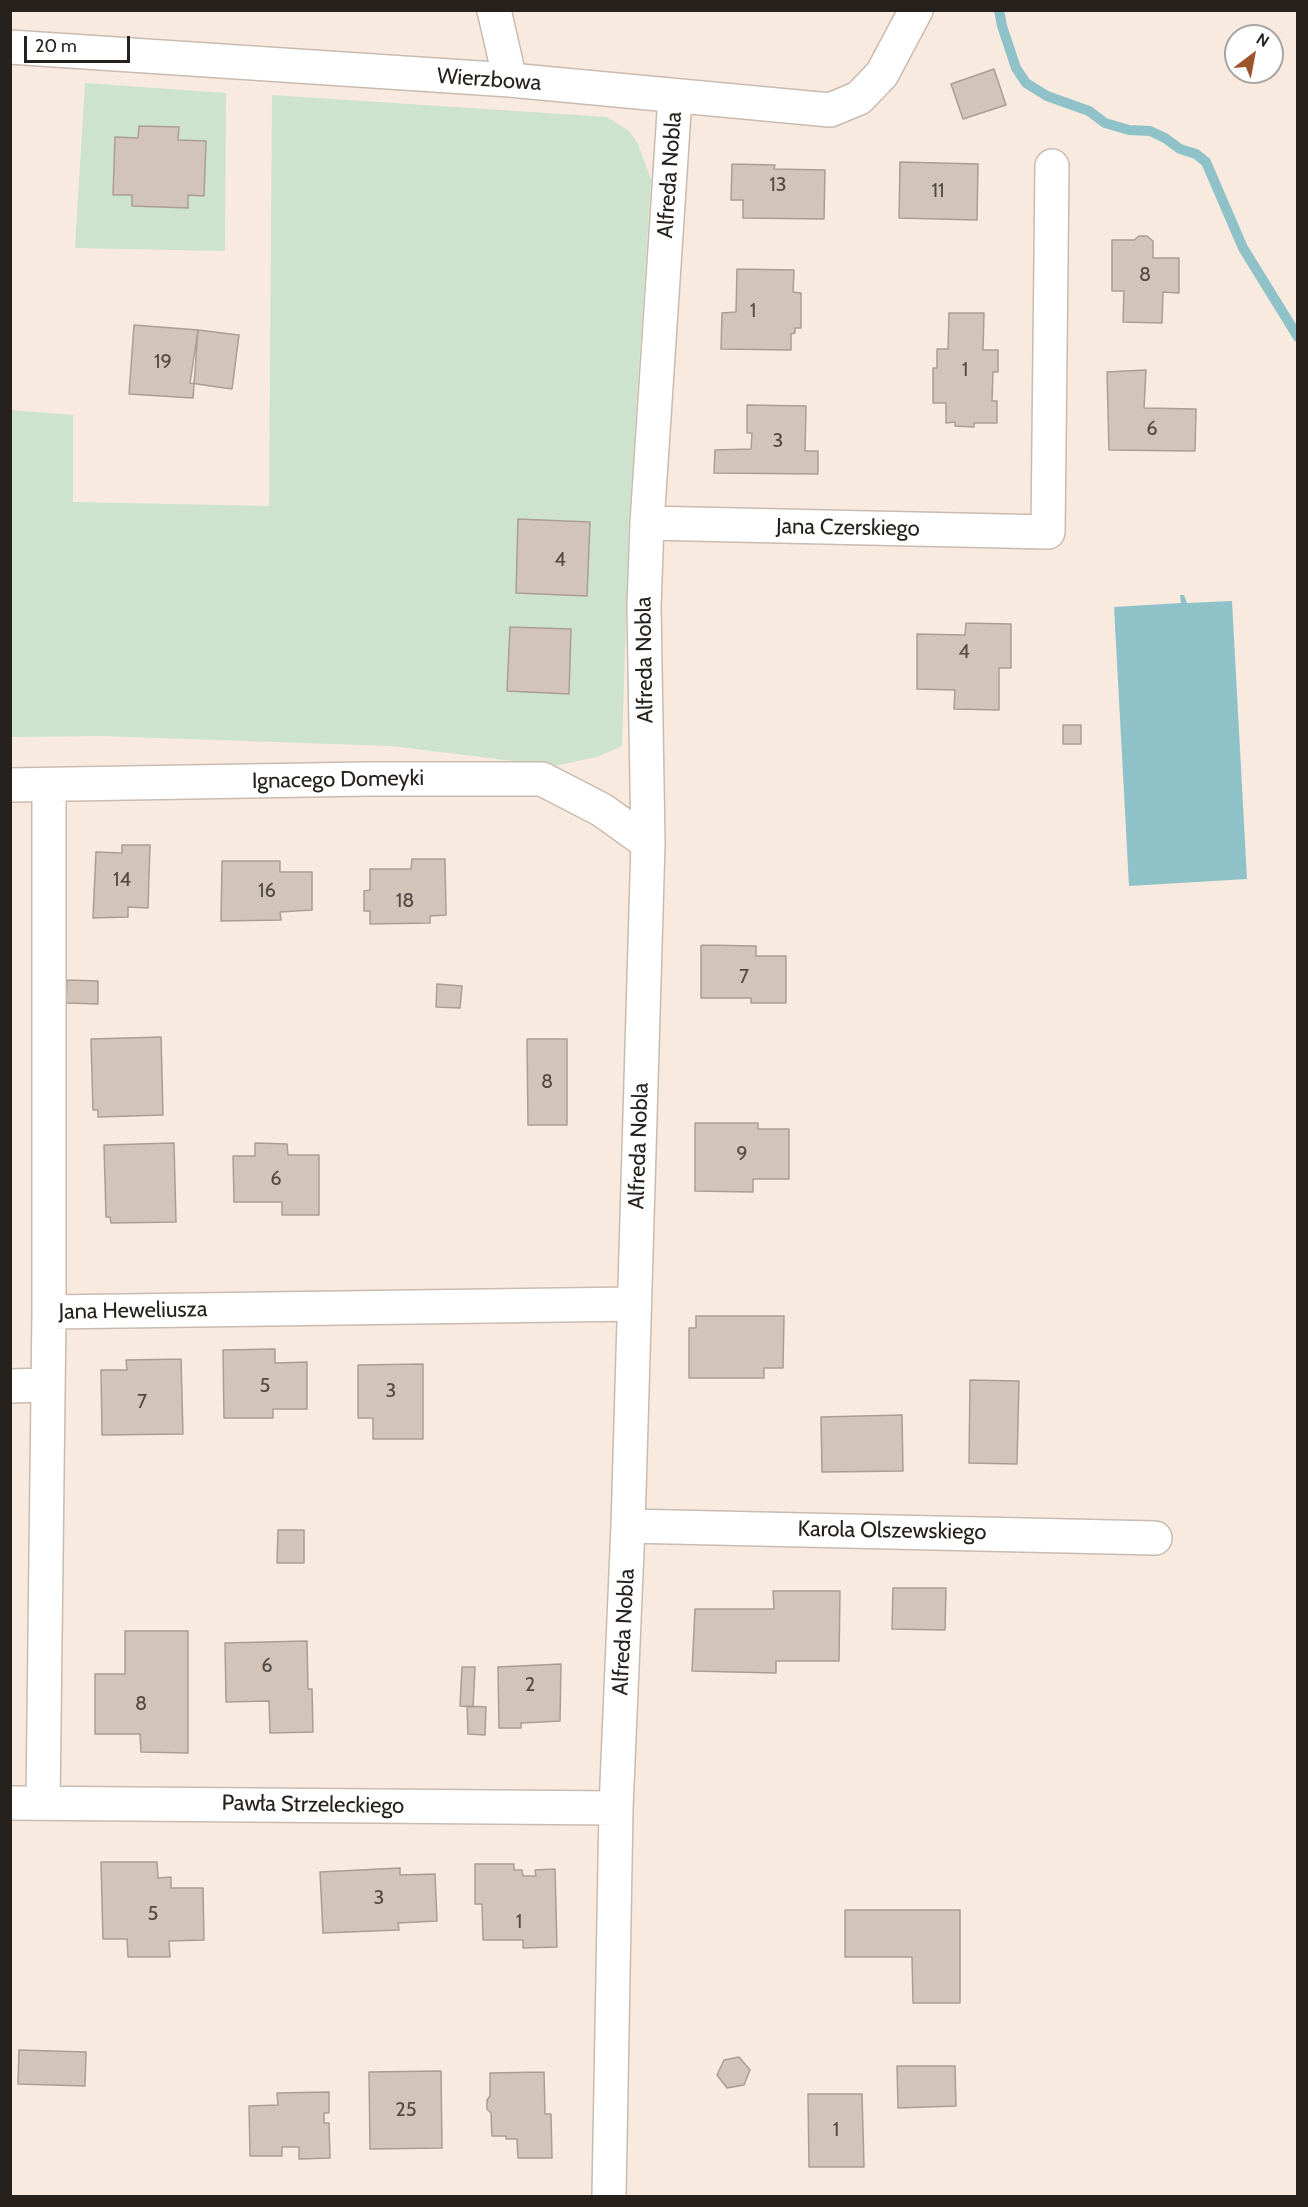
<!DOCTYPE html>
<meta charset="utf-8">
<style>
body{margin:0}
#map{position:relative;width:1308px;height:2207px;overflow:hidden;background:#f8eade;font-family:Cabin,sans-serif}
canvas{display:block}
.frame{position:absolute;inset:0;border:12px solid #26211d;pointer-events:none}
.north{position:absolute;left:1224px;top:24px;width:60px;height:60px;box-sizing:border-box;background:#fff;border:2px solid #a8a6a5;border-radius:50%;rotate:32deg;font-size:16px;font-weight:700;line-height:24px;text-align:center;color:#26211d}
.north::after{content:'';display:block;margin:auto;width:21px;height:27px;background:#9b542c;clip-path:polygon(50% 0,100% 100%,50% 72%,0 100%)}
.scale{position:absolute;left:24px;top:36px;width:106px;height:27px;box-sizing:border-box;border:3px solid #26211d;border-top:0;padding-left:8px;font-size:18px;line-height:21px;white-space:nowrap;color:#26211d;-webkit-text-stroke:4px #fff;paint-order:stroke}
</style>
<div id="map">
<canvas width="1308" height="2207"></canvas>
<div class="frame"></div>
<div class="north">N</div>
<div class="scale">20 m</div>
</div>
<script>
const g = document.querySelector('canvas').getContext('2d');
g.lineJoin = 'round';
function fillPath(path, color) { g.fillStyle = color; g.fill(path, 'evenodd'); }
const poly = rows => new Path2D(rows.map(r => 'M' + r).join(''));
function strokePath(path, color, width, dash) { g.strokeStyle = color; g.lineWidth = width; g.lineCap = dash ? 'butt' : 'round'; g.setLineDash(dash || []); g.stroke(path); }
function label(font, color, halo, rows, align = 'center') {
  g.font = font + ' Cabin,sans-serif'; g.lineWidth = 4.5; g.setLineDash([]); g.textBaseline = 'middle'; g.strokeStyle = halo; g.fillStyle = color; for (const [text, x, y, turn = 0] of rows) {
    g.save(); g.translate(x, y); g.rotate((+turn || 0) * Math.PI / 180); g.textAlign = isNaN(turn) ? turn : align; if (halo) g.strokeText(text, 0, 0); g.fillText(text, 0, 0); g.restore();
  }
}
fillPath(poly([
 [85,83,226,93,225,251,75,248],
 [272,95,607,117,629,131,638,144,651,180,629,522,622,746,597,757,554,766,391,746,101,736,11,737,10,410,73,415,73,502,269,506]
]), '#cde3cd');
fillPath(poly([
 [1180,595,1184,595,1187,603,1232,601,1247,879,1129,886,1114,607,1181,603]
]), '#8ec2c8');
strokePath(poly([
 [999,10,1002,26,1016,68,1026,83,1047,96,1089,111,1105,123,1129,130,1150,131,1165,138,1180,149,1196,154,1206,162,1243,248,1298,337]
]), '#8ec2c8', 10);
const building = poly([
 [994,69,1006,105,963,119,951,84,994,69],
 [139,126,179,127,178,140,206,141,204,196,188,195,188,208,132,206,132,195,113,195,115,137,138,138,139,126],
 [900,162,978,164,977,220,899,218,900,162],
 [732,164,775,165,774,169,825,170,824,219,743,218,743,200,731,200,732,164],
 [1139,236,1147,236,1153,241,1153,258,1179,258,1179,293,1163,292,1162,323,1123,322,1124,291,1112,291,1112,240,1134,240,1139,236],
 [737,269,794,270,793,292,801,293,801,328,795,328,795,333,791,334,791,350,721,349,722,313,736,312,737,269],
 [949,313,984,313,983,350,998,350,998,372,993,372,992,401,997,401,997,423,974,423,974,427,955,426,955,422,946,423,946,403,933,403,933,368,937,368,937,349,948,349,949,313],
 [134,325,198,330,193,398,129,394,134,325],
 [198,330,239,335,232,389,190,383,198,330],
 [1146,370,1144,408,1196,409,1195,451,1109,450,1107,372,1146,370],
 [747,405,806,406,805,451,818,451,818,474,714,473,715,450,751,449,752,433,747,433,747,405],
 [518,519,590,522,587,596,516,593,518,519],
 [966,623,1011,624,1011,668,999,668,999,710,954,709,955,690,917,689,917,634,965,635,966,623],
 [510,627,571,629,569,694,507,691,510,627],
 [1063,725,1081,725,1081,744,1063,744,1063,725],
 [122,845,150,845,148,908,128,907,128,917,93,918,96,852,122,853,122,845],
 [412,859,445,859,446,915,430,916,430,923,370,924,370,911,364,911,364,891,370,890,370,869,411,869,412,859],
 [222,861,280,861,280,872,312,872,312,910,280,912,281,920,221,921,222,861],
 [703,945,756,946,756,956,786,956,786,1003,751,1003,751,998,701,998,701,946,703,945],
 [67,980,98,981,98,1004,66,1003,67,980],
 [437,984,462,986,460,1008,436,1007,437,984],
 [161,1037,163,1115,98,1117,98,1110,93,1110,91,1039,161,1037],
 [527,1039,567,1039,567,1125,528,1125,527,1039],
 [695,1123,758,1123,758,1129,789,1129,789,1179,753,1179,753,1192,695,1191,695,1123],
 [174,1143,176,1222,111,1223,110,1217,106,1217,104,1145,174,1143],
 [255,1143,287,1144,288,1155,319,1155,319,1215,282,1215,282,1202,234,1202,233,1156,255,1156,255,1143],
 [696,1316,784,1316,783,1368,764,1368,764,1378,689,1378,689,1328,696,1328,696,1316],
 [275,1349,275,1363,307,1362,307,1409,273,1409,273,1418,224,1418,223,1350,275,1349],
 [181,1359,183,1434,102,1435,101,1370,127,1370,126,1360,181,1359],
 [423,1364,423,1439,373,1439,373,1418,358,1418,358,1365,423,1364],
 [970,1380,1019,1381,1017,1464,969,1463,970,1380],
 [902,1415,903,1471,822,1472,821,1417,902,1415],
 [278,1530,304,1530,304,1563,277,1563,278,1530],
 [893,1588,946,1588,945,1630,892,1629,893,1588],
 [773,1591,840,1591,839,1661,776,1661,776,1673,692,1671,695,1609,774,1609,773,1591],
 [125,1631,188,1631,188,1753,141,1752,140,1734,95,1734,95,1674,125,1674,125,1631],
 [307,1641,308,1689,312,1689,313,1732,270,1733,269,1701,226,1702,225,1643,307,1641],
 [561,1664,560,1721,521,1723,521,1728,499,1728,498,1667,561,1664],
 [462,1667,475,1667,473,1707,460,1706,462,1667],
 [467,1706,486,1707,485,1735,468,1734,467,1706],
 [101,1862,157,1862,158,1878,171,1877,171,1888,203,1888,204,1940,169,1941,170,1957,128,1957,127,1939,103,1939,101,1862],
 [475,1864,514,1864,514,1870,522,1870,523,1876,536,1876,535,1870,555,1869,557,1947,523,1948,523,1940,483,1940,482,1904,475,1904,475,1864],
 [400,1868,400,1875,435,1874,437,1921,398,1923,399,1930,323,1933,320,1872,400,1868],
 [845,1910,960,1910,960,2003,913,2003,912,1957,845,1957,845,1910],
 [19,2050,86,2052,85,2086,18,2084,19,2050],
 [739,2057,750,2070,744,2085,727,2088,717,2075,724,2060,739,2057],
 [897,2066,955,2066,956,2106,898,2108,897,2066],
 [441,2071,442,2148,370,2149,369,2072,441,2071],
 [544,2072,545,2114,551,2114,552,2158,518,2158,517,2139,506,2139,506,2136,492,2136,491,2113,487,2109,487,2100,490,2096,490,2073,544,2072],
 [329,2092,329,2113,324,2113,324,2123,329,2123,330,2158,299,2159,299,2147,282,2147,282,2156,250,2156,249,2106,278,2105,277,2093,329,2092],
 [808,2094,862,2094,864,2167,809,2167,808,2094]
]);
fillPath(building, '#d3c4ba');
strokePath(building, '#ab9d93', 1.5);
const minor = poly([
 [494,10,510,80],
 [10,47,510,80,830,110,859,98,882,74,916,10],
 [647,523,1048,532,1052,166],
 [10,785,368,779,542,779,602,810,648,843],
 [49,1312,49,785],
 [10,1386,48,1385],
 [628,1526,1155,1538],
 [43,1802,49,1312,634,1304],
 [10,1803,616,1808],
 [609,2196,616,1808,628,1526,648,843,644,607,647,523,675,97]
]);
strokePath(minor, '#c9bbb0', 36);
strokePath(minor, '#fff', 33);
label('20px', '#514a44', null, [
 ["13",778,185],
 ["11",938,191],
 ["8",1145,275],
 ["1",753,311],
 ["19",163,362],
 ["1",965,370],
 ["6",1152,429],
 ["3",778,441],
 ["4",560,560],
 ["4",964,652],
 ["14",122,880],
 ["16",267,891],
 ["18",405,901],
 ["7",744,977],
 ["8",547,1082],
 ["9",742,1154],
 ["6",276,1179],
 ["5",265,1386],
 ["3",391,1391],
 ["7",142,1402],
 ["6",267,1666],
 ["2",530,1685],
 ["8",141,1704],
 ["3",379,1898],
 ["5",153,1914],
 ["1",519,1922],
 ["25",406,2110],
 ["1",836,2130]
]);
label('22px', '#26211d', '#fff', [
 ["Wierzbowa",489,80,4],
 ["Alfreda Nobla",670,175,-86],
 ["Jana Czerskiego",848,528,1],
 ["Alfreda Nobla",645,660,-91],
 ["Ignacego Domeyki",338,780,-1],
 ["Alfreda Nobla",639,1146,-88],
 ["Jana Heweliusza",133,1311,-1],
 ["Karola Olszewskiego",892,1531,1],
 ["Alfreda Nobla",624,1632,-87],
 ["Pawła Strzeleckiego",313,1805,1]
]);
</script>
